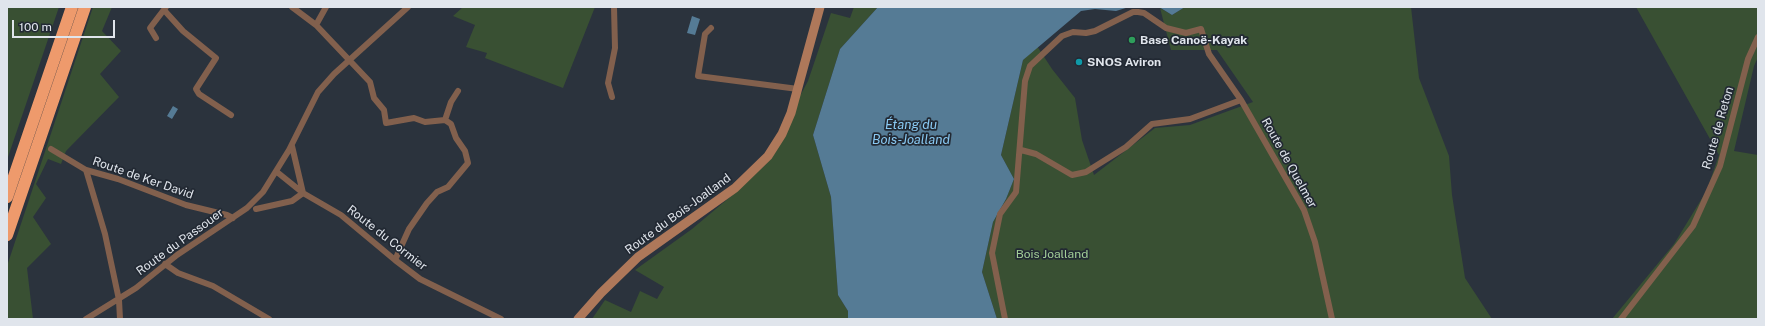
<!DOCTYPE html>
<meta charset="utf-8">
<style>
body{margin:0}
#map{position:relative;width:1765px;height:326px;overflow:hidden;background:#2b333d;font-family:"Public Sans",sans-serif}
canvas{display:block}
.frame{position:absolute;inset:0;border:8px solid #e0e5ec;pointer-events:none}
.scale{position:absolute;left:12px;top:20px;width:103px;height:18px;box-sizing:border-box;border:2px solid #e0e5ec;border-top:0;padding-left:5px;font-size:12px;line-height:14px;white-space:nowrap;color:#e0e5ec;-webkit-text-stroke:3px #222933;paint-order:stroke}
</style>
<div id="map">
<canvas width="1765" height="326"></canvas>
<div class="frame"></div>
<div class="scale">100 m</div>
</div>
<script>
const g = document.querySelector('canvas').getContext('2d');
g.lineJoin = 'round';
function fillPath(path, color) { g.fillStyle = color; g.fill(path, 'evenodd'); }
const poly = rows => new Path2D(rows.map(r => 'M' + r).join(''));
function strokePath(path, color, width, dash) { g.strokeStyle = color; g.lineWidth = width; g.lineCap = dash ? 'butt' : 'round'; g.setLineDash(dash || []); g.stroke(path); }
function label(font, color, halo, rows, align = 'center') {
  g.font = font + ' "Public Sans",sans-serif'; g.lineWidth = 3.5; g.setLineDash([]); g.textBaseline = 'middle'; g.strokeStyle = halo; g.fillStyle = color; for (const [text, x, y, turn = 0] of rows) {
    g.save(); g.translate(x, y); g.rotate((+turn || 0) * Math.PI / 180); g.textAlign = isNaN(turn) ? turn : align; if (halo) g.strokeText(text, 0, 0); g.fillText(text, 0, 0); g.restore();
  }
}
fillPath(poly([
 [7,7,59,7,7,160],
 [93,7,112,7,102,31,121,51,100,74,119,97,66,151,61,164,48,159,36,184,46,198,33,217,51,244,27,268,33,319,7,319,7,266],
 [463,7,595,7,563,88,485,58,487,53,466,47,475,25,453,16],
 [854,7,878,7,840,49,813,135,831,197,838,295,848,311,848,319,592,319,605,300,631,312,640,291,657,299,664,287,635,270,692,229,736,192,767,163,777,150,797,97,801,94,808,81,831,13,850,18],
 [1185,7,1411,7,1419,78,1449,156,1452,195,1465,278,1492,319,997,319,982,272,993,222,1006,199,1014,179,1001,155,1023,60,1037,46,1052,69,1075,98,1082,140,1094,175,1155,128,1190,125,1253,102,1217,50,1171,50,1160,8,1172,15],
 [1636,7,1758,7,1758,57,1754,66,1734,151,1758,155,1758,319,1612,319,1674,244,1707,190,1719,155]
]), '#395033');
fillPath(poly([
 [878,7,1129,7,1116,11,1095,9,1081,11,1023,60,1001,155,1014,179,1006,199,993,222,982,272,997,319,848,319,848,311,838,295,831,197,813,135,840,49],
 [1159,7,1185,7,1172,15],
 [692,16,700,19,695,35,687,33],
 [173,106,178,109,172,119,167,116]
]), '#557b95');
strokePath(poly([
 [292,7,316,25,370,82,374,98,384,110,386,123,414,118,425,122,445,120,451,124,456,138,465,151,468,163,448,187,437,192,427,203,409,229,395,260],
 [164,10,183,31,216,58,196,89,199,94,231,115],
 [316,25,326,7],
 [711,28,705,34,698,76,798,89],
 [156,38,150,28,166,7],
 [612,97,608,83,615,48,614,7],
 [445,120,451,102,458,91],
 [51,149,86,170,118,179,186,205,227,215,233,218],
 [1021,150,1036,154,1072,175,1086,172,1126,147,1152,124,1190,119,1241,100],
 [86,170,105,234,119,300,120,319],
 [277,172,303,193,341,215,395,260,420,279,501,319],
 [256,209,292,201,303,193,292,146],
 [165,264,178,273,213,286,269,319],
 [86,319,136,288,177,255,247,208,263,192,289,150,318,92,334,74,408,7],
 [1005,319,992,253,1000,214,1016,192,1025,81,1030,66,1062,36,1073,32,1086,33,1095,31,1133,12,1138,12,1144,13,1166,28,1186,33,1201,29,1209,54,1241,100,1304,210,1315,242,1332,319],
 [1621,319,1693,226,1720,166,1748,59,1758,37]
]), '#82604d', 6);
strokePath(poly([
 [578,319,601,293,638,257,735,188,768,156,782,134,791,113,820,7]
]), '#ae785a', 9);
strokePath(poly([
 [7,197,72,7],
 [7,235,85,7]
]), '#ee9a6c', 12);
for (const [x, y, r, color] of [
 [1132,40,4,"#2e9e5b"],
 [1079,62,4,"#0f9aa8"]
]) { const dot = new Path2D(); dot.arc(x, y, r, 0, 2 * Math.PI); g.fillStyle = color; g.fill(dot); strokePath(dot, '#222933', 1.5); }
label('bold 12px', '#e0e5ec', '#222933', [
 ["Base Canoë-Kayak",1140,40],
 ["SNOS Aviron",1087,62]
], 'left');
label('12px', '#e0e5ec', '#222933', [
 ["Route de Reton",1718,128,-74],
 ["Route de Quelmer",1289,163,61],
 ["Route de Ker David",143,178,19],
 ["Route du Bois-Joalland",678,214,-36],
 ["Route du Cormier",387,238,38],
 ["Route du Passouer",180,242,-36]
]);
label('12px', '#a3cf98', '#222933', [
 ["Bois Joalland",1052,254]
]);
label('italic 13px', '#8acaf4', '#222933', [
 ["Étang du",911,125],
 ["Bois-Joalland",911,140]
]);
</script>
